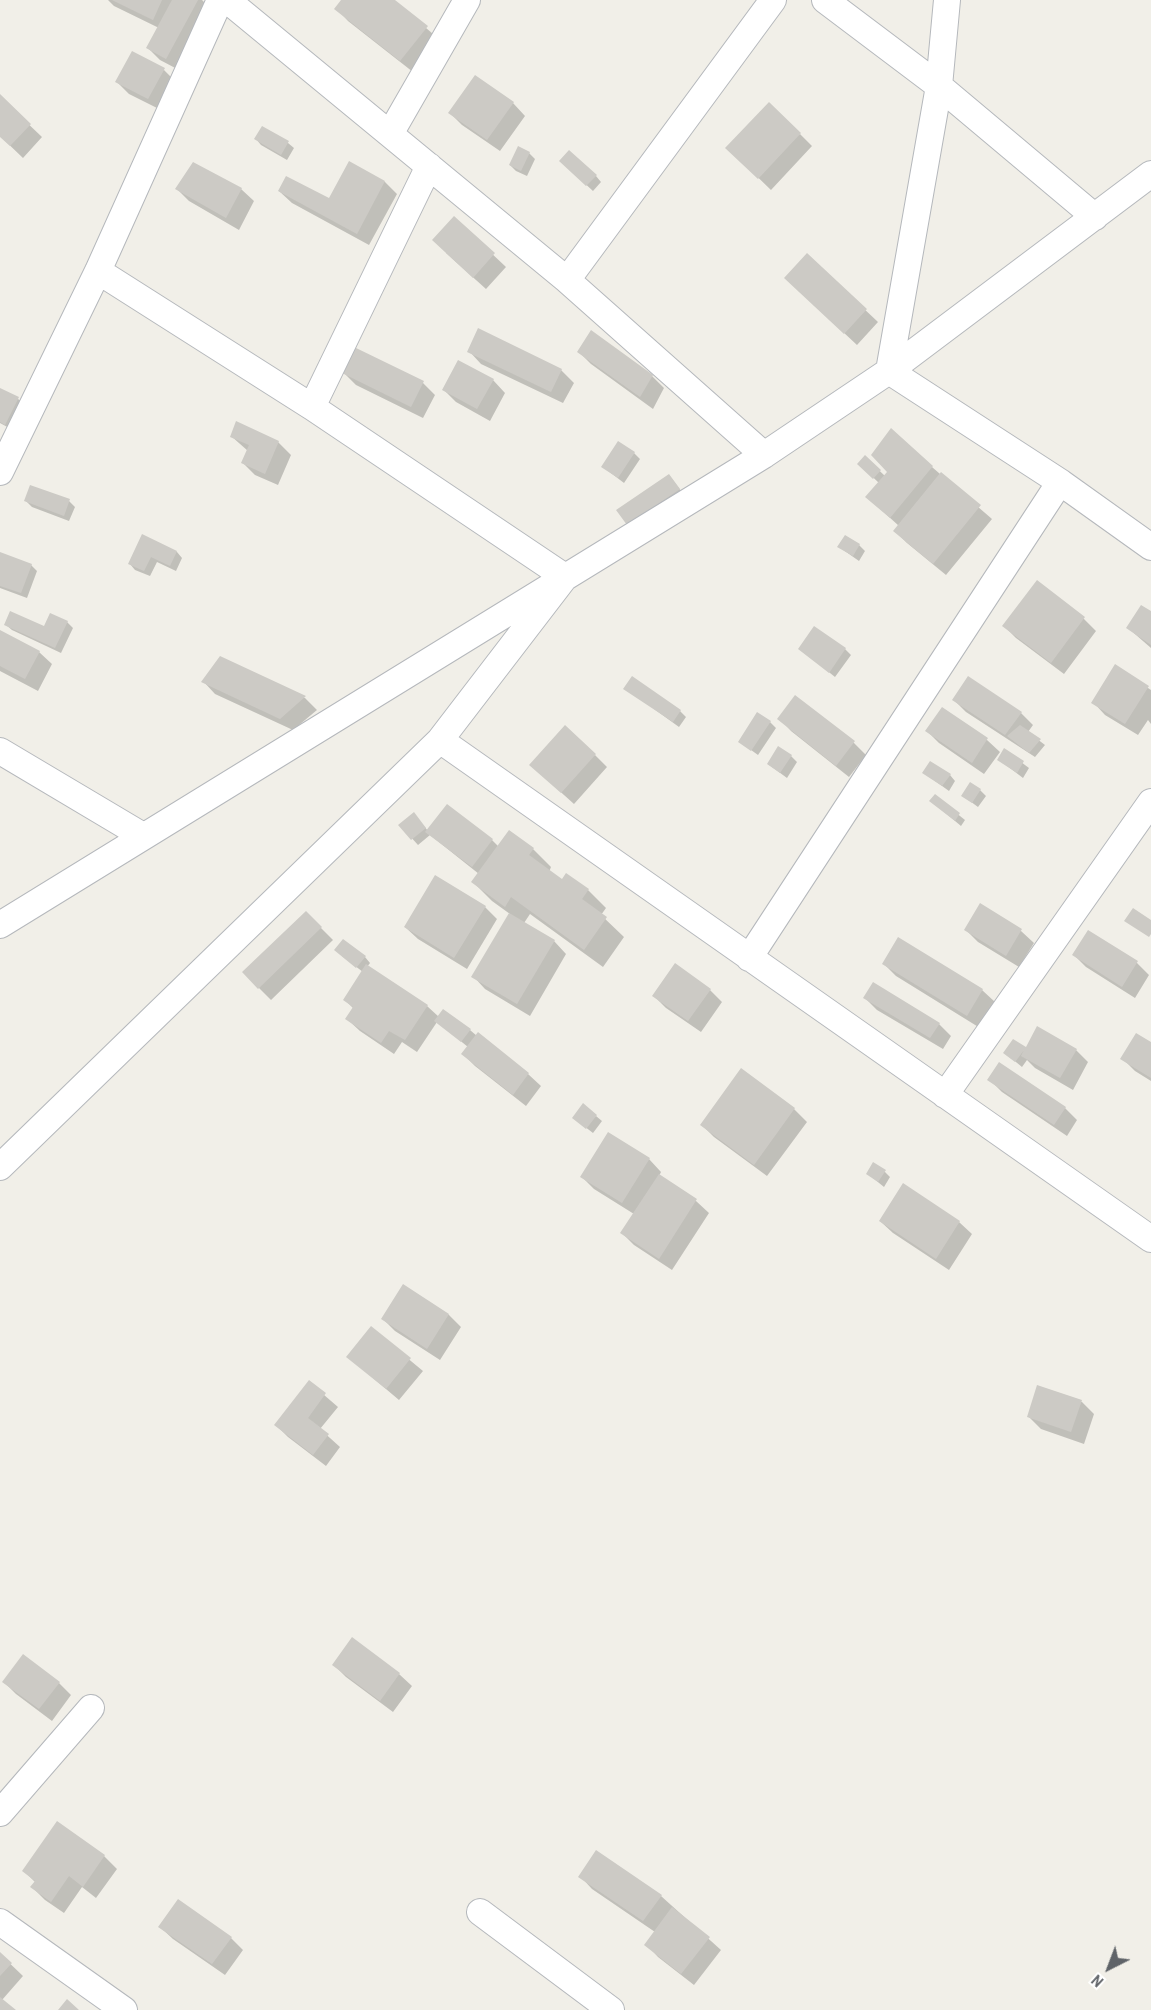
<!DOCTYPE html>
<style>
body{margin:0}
#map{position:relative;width:1151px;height:2010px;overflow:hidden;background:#f1efe8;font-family:"Archivo Narrow",sans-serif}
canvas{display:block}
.north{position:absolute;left:1079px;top:1938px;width:60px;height:60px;-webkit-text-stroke:4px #fff;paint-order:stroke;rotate:222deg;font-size:16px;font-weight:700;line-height:24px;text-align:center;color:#5f6368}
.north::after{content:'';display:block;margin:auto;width:21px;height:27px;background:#5f6368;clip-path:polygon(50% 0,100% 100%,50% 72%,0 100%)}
</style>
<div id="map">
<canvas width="1151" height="2010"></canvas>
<div class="north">N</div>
</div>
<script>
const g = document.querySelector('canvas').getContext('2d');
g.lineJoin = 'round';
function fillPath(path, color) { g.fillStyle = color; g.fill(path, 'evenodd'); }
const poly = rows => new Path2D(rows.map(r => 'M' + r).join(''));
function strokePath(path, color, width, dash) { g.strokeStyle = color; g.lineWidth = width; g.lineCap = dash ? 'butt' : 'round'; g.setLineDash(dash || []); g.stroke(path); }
fillPath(poly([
 [108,0,202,0,212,10,179,70,160,60,148,48,159,28,114,6],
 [343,0,393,0,439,39,413,72,348,21,336,8],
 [164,70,176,82,161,110,129,94,117,82],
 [0,97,42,137,23,158,0,136],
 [513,103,525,116,500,151,462,125,450,113],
 [800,134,812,146,771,190,740,160],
 [256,139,288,143,294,148,287,160,261,145],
 [529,153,535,159,527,176,516,171,510,165],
 [349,163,385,182,397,194,369,245,292,203,279,191,329,201],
 [567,167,596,176,601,182,593,191],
 [177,189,241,189,254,201,239,230,189,201],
 [454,218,506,267,486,289,446,253],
 [807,255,878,322,857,345,798,290],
 [469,351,561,370,574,383,563,403,481,364],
 [579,352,652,376,664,388,653,409,591,364],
 [343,372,423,383,435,395,423,418,356,385],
 [493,380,505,393,490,421,456,402,444,390],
 [0,389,18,399,24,404,11,429,0,423],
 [237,423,278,442,291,455,278,485,255,475,243,463,248,451,231,436],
 [634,453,640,459,624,483,603,467],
 [865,457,885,476,932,467,992,519,946,575,907,543,895,531,899,526,867,497,879,483,859,464],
 [669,475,684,495,628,524],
 [26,501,69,501,75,507,69,521,32,507],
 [143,536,177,552,182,558,176,571,157,562,150,576,135,570,130,564],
 [859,545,865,551,859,561,839,547],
 [0,554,31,565,37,571,27,598,0,588],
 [1037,583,1084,619,1096,631,1064,674,1016,638,1004,626],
 [1151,613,1151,648,1128,628],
 [67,622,73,628,61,653,12,630,6,625,45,628],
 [0,632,39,652,52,664,38,691,0,671],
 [800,649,845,649,851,655,835,677],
 [220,658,305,698,317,710,293,730,215,694,203,681],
 [1115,666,1151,690,1151,724,1148,720,1138,735,1105,715,1093,702],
 [625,688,680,711,686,717,679,727],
 [796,697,854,743,866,755,849,777,791,731,779,718],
 [954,700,1021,713,1033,725,1028,732,1045,745,1035,757,966,712],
 [943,709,987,740,1000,752,984,774,939,743,927,731],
 [770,722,776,728,758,755,740,742],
 [1005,750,1029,768,1023,778,998,759],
 [595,755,607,767,574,804,544,777],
 [791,756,797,762,787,778,768,764],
 [924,773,950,775,955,781,949,791],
 [980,790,986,796,978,807,963,796],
 [935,796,965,820,961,826,931,801],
 [419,820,428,831,492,840,499,847,533,849,551,867,549,872,562,882,588,890,606,908,601,915,624,937,603,967,530,914,524,923,554,941,566,954,530,1016,485,989,473,976,510,914,492,901,473,882,479,874,430,835,418,845,400,825],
 [980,905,1021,931,1034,943,1019,967,978,942,966,930],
 [485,907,497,919,467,969,418,939,405,927],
 [306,913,333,940,271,1000,244,973],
 [1074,955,1137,963,1149,975,1135,998,1086,967],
 [342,956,365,957,370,963,367,967,427,1006,439,1017,470,1030,477,1036,478,1034,528,1074,541,1086,526,1106,475,1066,463,1054,468,1047,437,1022,417,1052,402,1042,394,1054,360,1031,347,1019,354,1009,345,1000,363,972],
 [884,964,982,990,995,1002,980,1028,896,976],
 [710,990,722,1002,701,1032,666,1008,654,996],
 [865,998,939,1024,951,1036,943,1049,877,1010],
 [1151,1044,1151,1081,1135,1071,1122,1058],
 [1026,1050,1076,1050,1088,1062,1073,1090,1035,1068,1027,1060,1022,1067,1005,1053],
 [741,1071,794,1109,807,1122,767,1176,714,1137,702,1125],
 [989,1079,1065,1108,1077,1120,1067,1136,1002,1092],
 [596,1116,602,1121,593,1133,580,1123],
 [649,1159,661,1172,659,1176,696,1201,709,1213,672,1270,634,1245,622,1233,634,1214,594,1189,582,1177],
 [885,1172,890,1177,884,1187,868,1174],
 [880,1221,959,1222,972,1234,949,1270,893,1233],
 [403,1286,449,1315,461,1327,440,1360,395,1331,383,1319],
 [371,1328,423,1371,399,1400,348,1357],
 [309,1382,338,1407,320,1429,340,1447,326,1466,288,1437,276,1425],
 [1038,1387,1082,1402,1094,1414,1084,1444,1041,1429,1028,1416],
 [334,1665,399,1674,412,1686,393,1712,346,1677],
 [4,1682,59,1683,71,1695,52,1721,16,1694],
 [58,1823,104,1856,117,1869,96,1898,82,1887,64,1913,45,1900,32,1887,36,1883,24,1871],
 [580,1876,661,1896,721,1950,694,1985,658,1957,646,1944,655,1932,592,1889],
 [160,1927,231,1938,243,1950,225,1975,173,1939],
 [0,1954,23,1976,2,2000,14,2010,0,2010]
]), '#0003');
fillPath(poly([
 [112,0,162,0,153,20],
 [172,0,198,0,166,59,146,48],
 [341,0,395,0,428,26,400,61,334,9],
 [132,51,165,68,148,99,115,82],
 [475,75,514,102,487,140,448,113],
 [0,94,31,124,10,146,0,137],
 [769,102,801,133,758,179,725,148],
 [262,126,289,141,281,155,254,139],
 [518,146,530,152,521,171,509,165],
 [569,150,597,175,586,186,559,161],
 [349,161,385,181,357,234,278,191,286,176,329,198],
 [193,162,242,188,226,218,175,189],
 [454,216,495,253,473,278,432,240],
 [807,253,867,309,844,334,784,278],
 [478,328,562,369,551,392,467,352],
 [591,330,653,375,640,397,577,352],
 [354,347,424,381,411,407,342,373],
 [458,360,494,379,477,409,442,390],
 [0,388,19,397,5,425,0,422],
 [236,421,279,441,265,474,241,463,249,445,230,437],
 [891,428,933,466,890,518,865,497,887,472,871,455],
 [618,441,635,452,618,478,601,467],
 [865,455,881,470,873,479,857,464],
 [941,472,981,505,933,564,893,531],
 [669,474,680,489,627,525,616,510],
 [30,485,70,499,64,516,24,501],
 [142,534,177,551,170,566,151,557,144,571,128,564],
 [845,535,860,544,853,556,837,547],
 [0,552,32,564,21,593,0,586],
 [1037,580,1085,617,1051,663,1002,626],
 [1141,605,1151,611,1151,645,1126,628],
 [10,611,44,626,50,613,68,621,55,648,4,625],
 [814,626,846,648,829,673,798,649],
 [0,630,40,651,25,679,0,666],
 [220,656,306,696,280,719,201,682],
 [1115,664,1149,686,1125,724,1091,703],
 [632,676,681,710,673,722,623,689],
 [968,676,1022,712,1005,735,952,700],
 [795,695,855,741,836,766,777,719],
 [942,707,988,738,972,763,925,731],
 [757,712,771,721,751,751,738,742],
 [565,725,596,754,561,793,529,765],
 [1020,725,1041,739,1029,753,1007,736],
 [778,746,792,755,780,773,767,764],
 [1004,748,1024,761,1017,773,997,760],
 [930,761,951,774,942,786,922,773],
 [970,782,981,789,972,803,961,796],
 [935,794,960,813,955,821,929,801],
 [447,804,493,839,472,867,425,832],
 [414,812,426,828,411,840,398,825],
 [509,830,534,848,529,855,562,879,566,873,589,889,582,899,607,917,584,950,511,897,505,907,471,882],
 [435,875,486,906,454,958,404,927],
 [980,903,1022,929,1006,956,964,930],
 [1133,908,1151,920,1151,934,1149,937,1124,921],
 [306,911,322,927,258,989,242,972],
 [509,913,555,940,517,1004,471,977],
 [1088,930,1138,961,1122,987,1072,955],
 [898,937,983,989,967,1016,882,964],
 [343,939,366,956,356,968,334,950],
 [675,963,711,989,688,1021,652,996],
 [366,964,428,1005,405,1040,389,1031,381,1043,345,1019,353,1007,343,1000],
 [873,982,940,1023,930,1038,863,998],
 [443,1009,471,1029,461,1042,434,1021],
 [1037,1026,1077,1049,1060,1078,1021,1056,1024,1050,1015,1062,1003,1053,1013,1039,1026,1047],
 [478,1032,529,1073,513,1095,461,1054],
 [1136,1033,1151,1042,1151,1078,1120,1059],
 [999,1062,1066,1107,1054,1125,987,1080],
 [741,1068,795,1108,754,1165,700,1125],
 [583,1103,597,1115,586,1129,572,1118],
 [608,1132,650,1158,622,1203,580,1177],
 [873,1162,886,1170,878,1182,866,1174],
 [659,1174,697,1199,659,1259,620,1233],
 [903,1183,960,1221,936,1259,879,1221],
 [403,1284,449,1314,427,1349,381,1319],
 [371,1326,411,1358,386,1389,346,1357],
 [309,1380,326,1393,308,1418,329,1434,313,1455,274,1425],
 [1037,1385,1082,1400,1071,1432,1027,1417],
 [352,1637,400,1673,380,1701,332,1665],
 [23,1654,60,1682,39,1709,2,1682],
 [57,1821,105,1855,83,1887,69,1876,51,1902,30,1887,35,1881,22,1871],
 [596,1850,662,1895,643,1921,578,1877],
 [178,1899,232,1937,212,1964,158,1927],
 [672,1907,710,1937,681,1974,644,1945],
 [0,1952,12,1963,0,1976],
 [0,1997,16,2010,0,2010],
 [67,1999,79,2010,58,2010]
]), '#cccac5');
const street = poly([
 [227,0,567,280,764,455],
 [825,0,939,86,1095,217],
 [947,0,939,86,889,371,1060,482,1151,547],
 [390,134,467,0],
 [567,280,773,0],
 [312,407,429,166],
 [0,472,98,271,220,0],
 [440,740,1151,1239],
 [0,751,143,836],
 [0,925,764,455,889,371,1151,174],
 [749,958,1060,482],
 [945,1095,1151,802],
 [0,1167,440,740,565,577,312,407,98,271],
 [0,1813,91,1708],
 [480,1912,611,2010],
 [0,1922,124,2010]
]);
strokePath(street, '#b5b8bc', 28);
strokePath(street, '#fff', 26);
</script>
